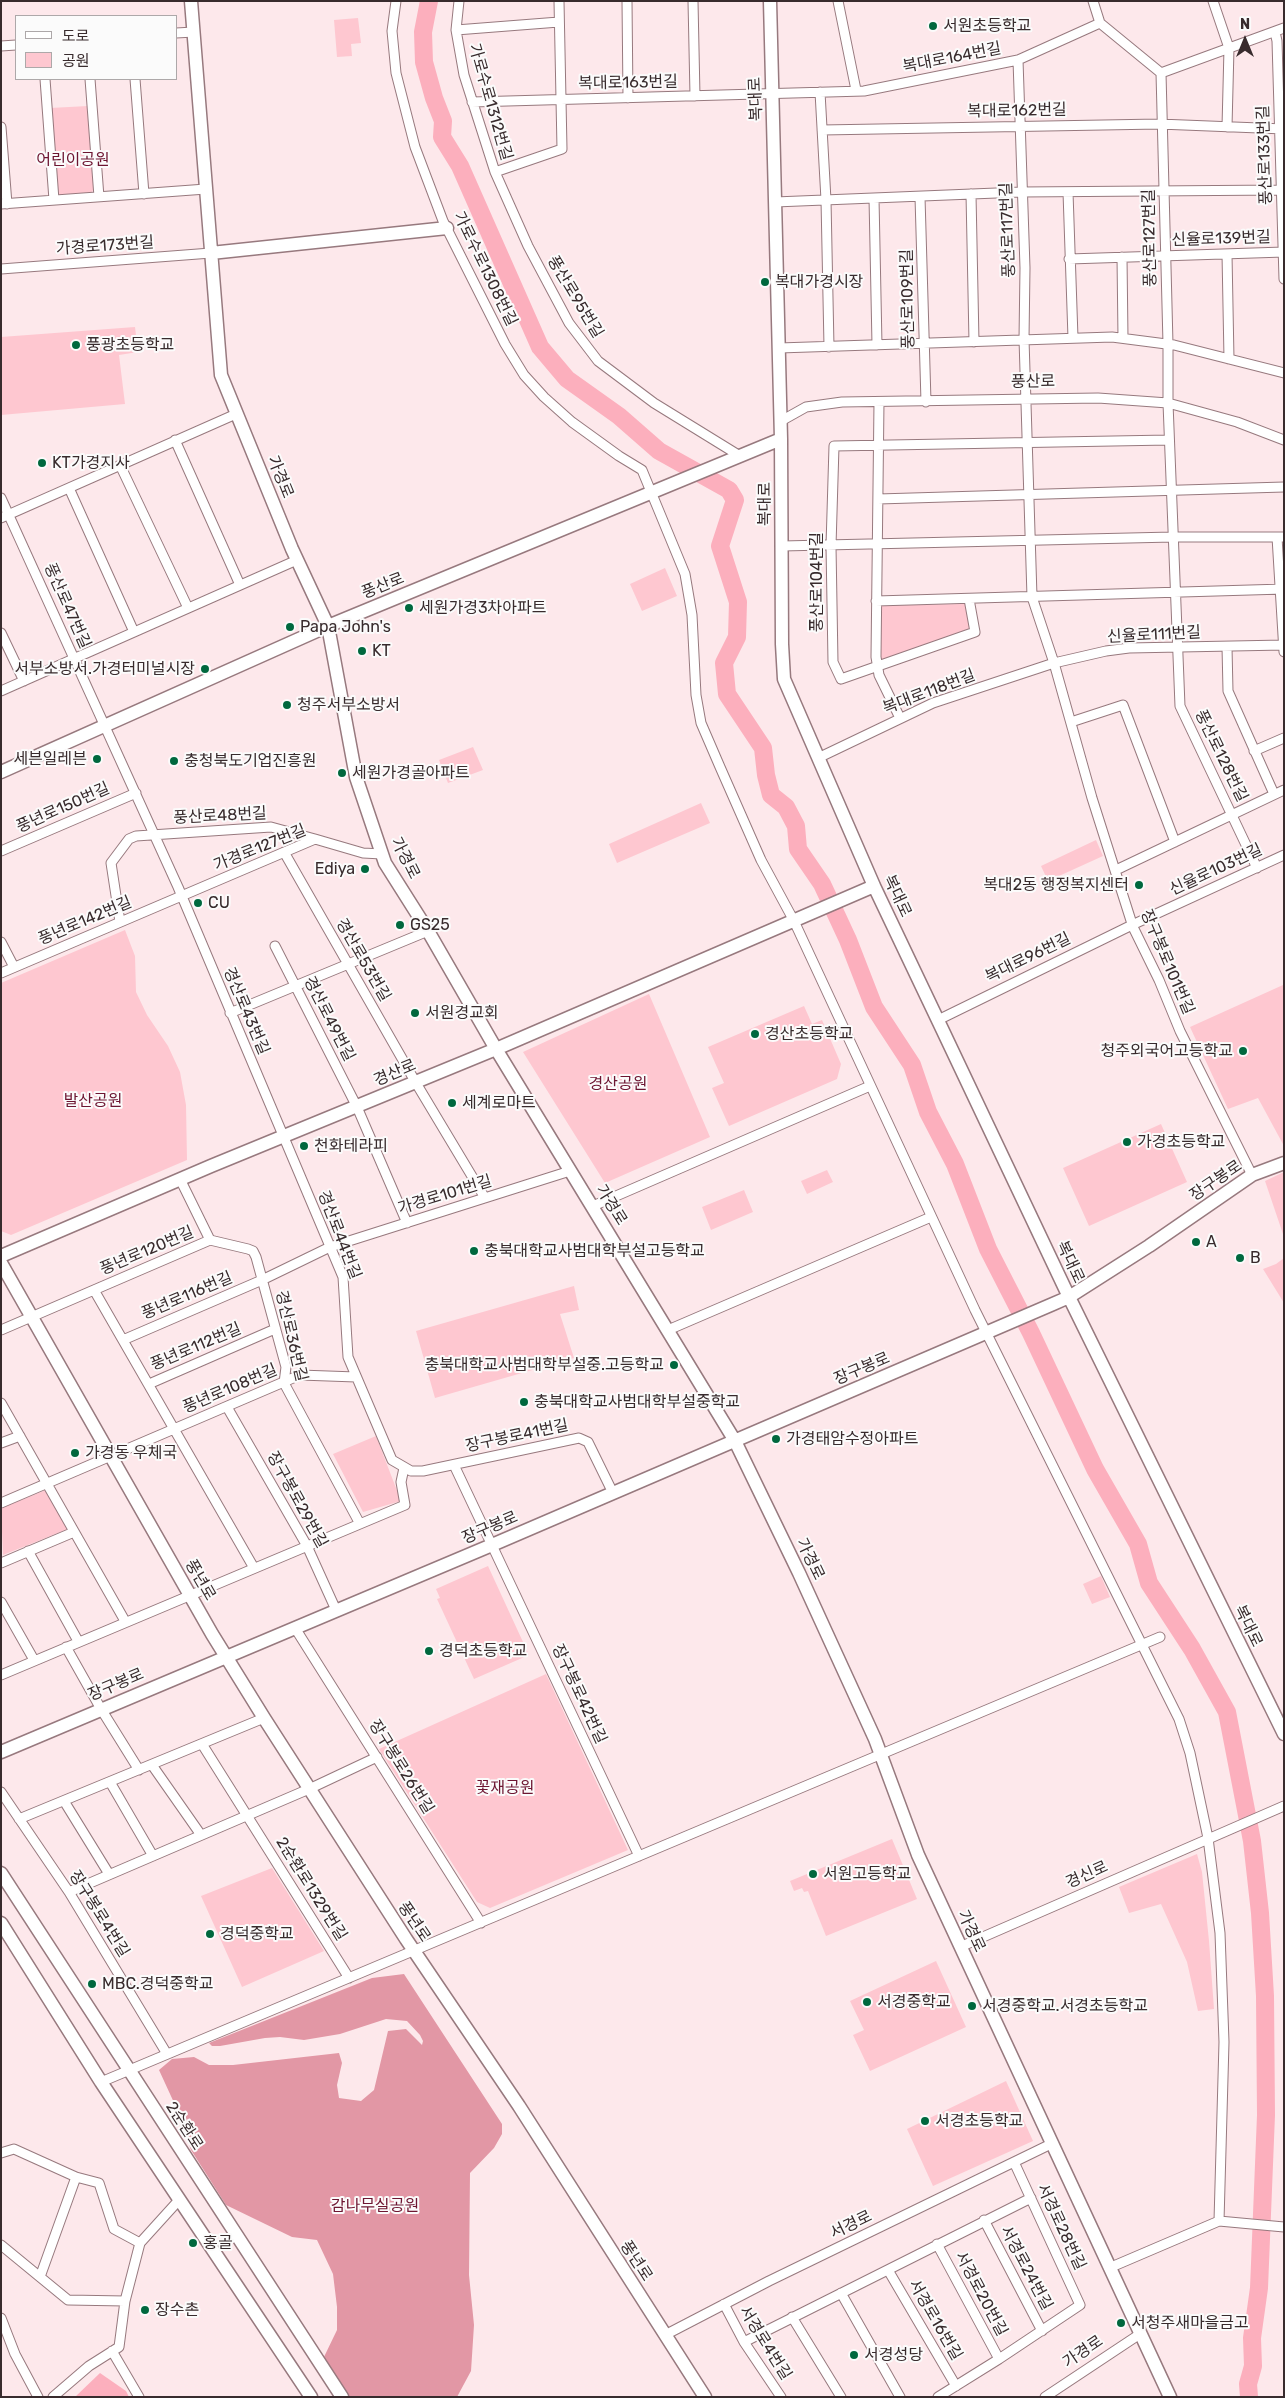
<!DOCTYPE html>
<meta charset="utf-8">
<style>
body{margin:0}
#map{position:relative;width:1285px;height:2398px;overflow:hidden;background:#fde8eb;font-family:Rubik,"Noto Sans KR",sans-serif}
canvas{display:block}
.frame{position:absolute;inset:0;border:2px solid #382b2d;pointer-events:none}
.legend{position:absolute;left:15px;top:15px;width:162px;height:65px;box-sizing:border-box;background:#fbfbfb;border:1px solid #ada8a9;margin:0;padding:6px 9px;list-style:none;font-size:15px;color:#382b2d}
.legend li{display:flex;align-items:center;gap:10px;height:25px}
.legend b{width:25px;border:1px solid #ada8a9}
.north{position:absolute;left:1220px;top:15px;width:50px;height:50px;-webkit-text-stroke:4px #fbfbfb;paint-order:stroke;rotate:0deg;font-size:14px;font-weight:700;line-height:20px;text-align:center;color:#382b2d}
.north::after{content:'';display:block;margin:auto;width:18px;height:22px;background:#382b2d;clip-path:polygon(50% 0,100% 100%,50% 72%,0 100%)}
</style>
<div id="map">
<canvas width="1285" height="2398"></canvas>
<div class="frame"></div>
<ul class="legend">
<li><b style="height:6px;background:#fff"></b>도로</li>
<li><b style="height:14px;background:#fec7d0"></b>공원</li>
</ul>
<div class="north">N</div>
</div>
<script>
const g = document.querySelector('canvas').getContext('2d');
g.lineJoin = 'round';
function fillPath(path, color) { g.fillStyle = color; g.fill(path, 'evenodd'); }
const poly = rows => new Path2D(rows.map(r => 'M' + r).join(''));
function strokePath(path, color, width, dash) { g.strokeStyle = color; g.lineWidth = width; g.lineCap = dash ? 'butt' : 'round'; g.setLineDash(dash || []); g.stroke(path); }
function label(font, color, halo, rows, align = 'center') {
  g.font = font + ' Rubik,"Noto Sans KR",sans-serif'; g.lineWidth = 4; g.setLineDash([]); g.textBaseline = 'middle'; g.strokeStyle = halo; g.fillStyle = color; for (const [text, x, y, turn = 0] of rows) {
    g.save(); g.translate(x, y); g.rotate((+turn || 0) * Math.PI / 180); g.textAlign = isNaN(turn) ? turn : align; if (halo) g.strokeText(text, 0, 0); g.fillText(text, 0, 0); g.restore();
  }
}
fillPath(poly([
 [358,18,361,43,351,44,352,56,337,57,334,20],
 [88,106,94,189,91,193,60,196,56,193,50,108],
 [135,327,138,352,119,355,125,404,1,415,1,337],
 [665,568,677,596,642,611,630,584],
 [966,604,971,628,880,661,880,605],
 [473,747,483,770,448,783,439,760],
 [701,803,710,823,617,863,609,844],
 [1096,840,1103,856,1048,881,1041,866],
 [125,930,135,956,136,992,147,1015,168,1046,180,1072,186,1105,187,1160,11,1235,1,1231,1,983],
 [1283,985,1284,986,1284,1146,1258,1098,1228,1109,1190,1027],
 [649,994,710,1137,605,1183,523,1052],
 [804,1006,812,1024,822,1020,841,1064,837,1079,729,1126,712,1088,724,1083,708,1047],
 [1161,1124,1187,1182,1089,1226,1063,1168],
 [827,1170,833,1182,807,1194,801,1181],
 [1284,1172,1284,1237,1265,1181],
 [744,1190,753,1212,711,1230,702,1207],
 [1284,1258,1284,1303,1263,1269,1276,1264],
 [574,1286,579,1310,560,1314,574,1358,435,1398,416,1331],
 [376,1436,401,1501,363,1512,333,1454],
 [46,1490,68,1529,3,1555,1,1508],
 [488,1566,529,1655,474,1679,437,1599,440,1598,436,1589],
 [1101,1576,1110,1597,1092,1604,1083,1584],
 [546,1674,628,1850,490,1908,477,1902,379,1749],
 [892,1839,917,1899,826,1936,808,1891,804,1892,802,1888,794,1891,790,1881],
 [1197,1854,1202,1872,1209,1941,1214,2009,1198,2011,1187,1962,1161,1904,1129,1913,1119,1887],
 [272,1868,324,1951,242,1987,201,1896],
 [936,1961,966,2027,870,2071,853,2035,864,2030,850,2001],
 [1006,2081,1033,2141,933,2186,907,2129]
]), '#fec7d0');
fillPath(poly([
 [404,1974,502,2124,502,2134,494,2148,470,2173,469,2275,474,2325,471,2371,457,2397,349,2397,323,2359,337,2330,337,2307,333,2274,317,2240,292,2237,226,2205,191,2150,176,2107,159,2070,172,2059,194,2057,209,2065,233,2065,339,2053,342,2063,337,2085,339,2098,361,2101,374,2090,388,2031,406,2029,422,2045,423,2041,420,2035,407,2021,386,2019,340,2034,304,2040,280,2037,265,2038,220,2046,212,2046,209,2043,372,1978]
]), '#e297a5');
fillPath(poly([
 [100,2373,126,2391,129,2397,75,2397]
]), '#fcafbd');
strokePath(poly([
 [429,1,423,32,424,62,434,98,443,121,442,137,460,166,540,347,567,379,619,416,659,451,729,490,735,500,720,546,738,602,737,637,724,663,727,694,763,748,766,775,771,795,786,807,796,826,798,849,822,884,848,940,874,1007,912,1065,928,1112,955,1164,988,1249,1031,1333,1095,1469,1138,1544,1149,1583,1192,1649,1227,1712,1252,1841,1260,1913,1265,1996,1266,2115,1259,2288,1252,2338,1253,2366,1248,2384,1249,2397]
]), '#fcafbd', 18);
const street = poly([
 [396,1,392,31,396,73,415,147,443,221,505,344,524,375,544,397,572,422,619,456,642,470,685,574,692,615,696,695,701,723,720,767,761,860,794,921,975,1310,1179,1719,1190,1753,1208,1838,1220,1933,1224,2042,1219,2221],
 [459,1,456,30,464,75,495,172,528,246,569,323,598,361,654,403,740,456],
 [627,1,628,98],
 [693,1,695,96],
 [838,1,856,90],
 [1093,1,1100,23],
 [1213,1,1229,48,1227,127],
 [1100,23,1161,73,1284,28],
 [456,30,559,22],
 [1275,32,1277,41,1284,279],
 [176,33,194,32],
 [1,46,16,45],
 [1018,60,1025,268,1024,339,1032,597,1054,663,1092,798,1133,927,1159,980,1180,1031,1252,1175],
 [1161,73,1168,344,1168,403,1180,706,1257,868],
 [45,79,54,200],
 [90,79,99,197],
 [135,79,144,194],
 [820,92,826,200,829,347],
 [472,102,864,91,1018,60,1100,23],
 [1,127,7,204],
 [822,130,1159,124,1284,129],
 [495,172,562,149,559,1],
 [1068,192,1073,338],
 [971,194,974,342],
 [920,197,926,402],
 [874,198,877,345],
 [775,202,1021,192,1281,190],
 [1,204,206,189],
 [1227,254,1229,359],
 [1122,257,1123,338],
 [1069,259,1284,252],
 [1,269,211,253],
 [779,348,1112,337,1174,345,1284,373],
 [879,402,876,657,879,675,900,718],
 [781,421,806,407,842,402,1098,398,1168,403,1237,422,1284,440],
 [175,440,240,585],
 [120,465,188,608],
 [69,488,134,632],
 [1,498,178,887,343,1277,348,1357,392,1460,411,1471,423,1471,579,1438,588,1442,613,1493],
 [878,499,1284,487],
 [1,518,236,414],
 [1277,537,1284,652],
 [782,546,1173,537,1284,537],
 [969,599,975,632,841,679,833,662,831,546,834,446,1169,440],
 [876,601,1284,589],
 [1,633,24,681],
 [1227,647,1228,691,1274,794],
 [1,691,297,560],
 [1071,722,1123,705,1175,842],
 [1254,751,1284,738],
 [818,758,933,703,1054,663,1106,651,1129,648,1284,645],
 [1,851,136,793],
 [284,852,416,1083,485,1198],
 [1116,870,1284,790],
 [120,922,111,863,129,839,136,836,271,827,315,839],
 [1,942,14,967],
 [275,946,357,1107,407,1223],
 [1,973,315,839,363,853,382,854],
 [230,1013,428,931],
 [938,1020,1132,925,1284,855],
 [180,1179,210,1240,248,1249,253,1251,256,1257,286,1367,284,1383,360,1524],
 [593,1206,870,1086],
 [94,1290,254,1568],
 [1,1330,210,1240],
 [668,1330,931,1217],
 [123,1340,262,1280,330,1247,570,1171],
 [149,1384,275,1329],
 [1,1403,125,1621],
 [227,1407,307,1546,336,1610],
 [1,1443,20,1436],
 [454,1465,639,1856],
 [1,1503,300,1375,356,1377],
 [28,1551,78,1641],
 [1,1563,74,1532],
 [1,1602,34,1660],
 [295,1628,481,1923],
 [66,1647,101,1709,139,1770],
 [1,1675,405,1505,401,1482,404,1468],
 [202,1744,349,1978],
 [152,1765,201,1835],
 [110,1782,153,1856],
 [1,1792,69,1892,167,2054],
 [64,1801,109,1874],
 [19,1819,264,1718],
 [69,1892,309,1789,377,1757],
 [960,1947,1284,1806],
 [101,2082,1160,1637],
 [1,2153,14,2149,76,2177,99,2183,114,2229,140,2243],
 [984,2220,1042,2331],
 [937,2244,999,2359],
 [1,2245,68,2300,125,2301],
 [1109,2268,1219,2221,1284,2227],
 [888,2270,956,2386],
 [40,2277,76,2177],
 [841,2293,900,2397],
 [724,2304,744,2342,781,2397],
 [792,2317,841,2397],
 [1,2318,15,2354,38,2397],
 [665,2335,769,2281,1051,2144],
 [744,2342,1031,2198],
 [112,2351,139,2397],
 [53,2397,89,2366,119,2347,125,2301,140,2243,179,2200],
 [938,2397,999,2359,1080,2305,1014,2162],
 [1045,2397,1140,2334]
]);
const secondary = poly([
 [191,1,221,375,292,549,328,626,356,777,385,863,428,931,496,1049,735,1441,799,1573,875,1739,918,1855,1170,2397],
 [770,1,781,439,782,644,784,679,874,886,943,1031,1069,1297,1284,1734],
 [211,253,447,228],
 [1,772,328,626,781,439],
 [1,1256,211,1166,496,1049,874,886],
 [1,1263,212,1634,264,1718,406,1939,519,2106,705,2397],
 [1,1752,492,1545,1053,1304,1069,1297,1149,1246,1252,1175,1284,1163],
 [1,1873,342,2397],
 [1,1923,101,2082,311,2397]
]);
strokePath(street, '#97797e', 11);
strokePath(secondary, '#97797e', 15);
strokePath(street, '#fff', 9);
strokePath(secondary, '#fff', 12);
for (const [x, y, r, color] of [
 [933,26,5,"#00683e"],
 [765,282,5,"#00683e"],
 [76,345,5,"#00683e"],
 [42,463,5,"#00683e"],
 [409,608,5,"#00683e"],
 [290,627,5,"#00683e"],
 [362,651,5,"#00683e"],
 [205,669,5,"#00683e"],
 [287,705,5,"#00683e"],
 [97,759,5,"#00683e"],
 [174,761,5,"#00683e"],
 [342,773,5,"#00683e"],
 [365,869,5,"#00683e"],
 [1139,885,5,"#00683e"],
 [198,903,5,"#00683e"],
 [400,925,5,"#00683e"],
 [415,1013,5,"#00683e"],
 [755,1034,5,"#00683e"],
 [1243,1051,5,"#00683e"],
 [452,1103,5,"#00683e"],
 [1127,1142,5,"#00683e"],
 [304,1146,5,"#00683e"],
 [1196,1242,5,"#00683e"],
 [474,1251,5,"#00683e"],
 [1240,1258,5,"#00683e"],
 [674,1365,5,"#00683e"],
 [524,1402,5,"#00683e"],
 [776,1439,5,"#00683e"],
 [75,1453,5,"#00683e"],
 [429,1651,5,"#00683e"],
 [813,1874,5,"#00683e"],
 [210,1934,5,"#00683e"],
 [92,1984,5,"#00683e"],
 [867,2002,5,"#00683e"],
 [972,2006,5,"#00683e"],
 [925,2121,5,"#00683e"],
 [193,2243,5,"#00683e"],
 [145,2310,5,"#00683e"],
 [1121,2323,5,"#00683e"],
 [854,2355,5,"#00683e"]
]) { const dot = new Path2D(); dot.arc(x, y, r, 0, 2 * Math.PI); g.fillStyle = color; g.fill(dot); strokePath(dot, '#fbfbfb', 2); }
label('16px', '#382b2d', '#fbfbfb', [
 ["서원초등학교",943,26],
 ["복대가경시장",775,282],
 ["풍광초등학교",86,345],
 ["KT가경지사",52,463],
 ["세원가경3차아파트",419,608],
 ["Papa John's",300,627],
 ["KT",372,651],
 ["서부소방서.가경터미널시장",195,669,"right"],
 ["청주서부소방서",297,705],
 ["세븐일레븐",87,759,"right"],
 ["충청북도기업진흥원",184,761],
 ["세원가경골아파트",352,773],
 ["Ediya",355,869,"right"],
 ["복대2동 행정복지센터",1129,885,"right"],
 ["CU",208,903],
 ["GS25",410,925],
 ["서원경교회",425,1013],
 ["경산초등학교",765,1034],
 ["청주외국어고등학교",1233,1051,"right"],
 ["세계로마트",462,1103],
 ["가경초등학교",1137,1142],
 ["천화테라피",314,1146],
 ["A",1206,1242],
 ["충북대학교사범대학부설고등학교",484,1251],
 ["B",1250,1258],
 ["충북대학교사범대학부설중.고등학교",664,1365,"right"],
 ["충북대학교사범대학부설중학교",534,1402],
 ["가경태암수정아파트",786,1439],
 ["가경동 우체국",85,1453],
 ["경덕초등학교",439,1651],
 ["서원고등학교",823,1874],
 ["경덕중학교",220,1934],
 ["MBC.경덕중학교",102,1984],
 ["서경중학교",877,2002],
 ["서경중학교.서경초등학교",982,2006],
 ["서경초등학교",935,2121],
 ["홍골",203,2243],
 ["장수촌",155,2310],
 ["서청주새마을금고",1131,2323],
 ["서경성당",864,2355]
], 'left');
label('16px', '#382b2d', '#fbfbfb', [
 ["복대로164번길",952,58,-11],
 ["복대로163번길",628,83,-1],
 ["복대로",756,99,-92],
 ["가로수로1312번길",490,102,74],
 ["복대로162번길",1017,111,-1],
 ["풍산로133번길",1265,155,-92],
 ["풍산로117번길",1008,230,-92],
 ["풍산로127번길",1150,238,-91],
 ["신율로139번길",1221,239,-2],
 ["가경로173번길",105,246,-4],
 ["가로수로1308번길",485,269,64],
 ["풍산로95번길",575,297,59],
 ["풍산로109번길",908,299,-91],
 ["풍산로",1033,382,-1],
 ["가경로",280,477,68],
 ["복대로",765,504,-90],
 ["풍산로104번길",817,582,-90],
 ["풍산로",383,586,-22],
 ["풍산로47번길",67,606,66],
 ["신율로111번길",1154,635,-3],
 ["복대로118번길",929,692,-21],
 ["풍산로128번길",1221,756,64],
 ["풍년로150번길",63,808,-24],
 ["풍산로48번길",220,816,-3],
 ["가경로127번길",260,848,-22],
 ["가경로",405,858,63],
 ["신율로103번길",1216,870,-25],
 ["복대로",897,896,65],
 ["풍년로142번길",85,921,-23],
 ["복대로96번길",1028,958,-26],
 ["경산로53번길",363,960,60],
 ["장구봉로101번길",1167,962,67],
 ["경산로43번길",246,1011,67],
 ["경산로49번길",329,1019,63],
 ["경산로",395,1073,-23],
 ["장구봉로",1216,1181,-34],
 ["가경로101번길",445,1195,-17],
 ["가경로",611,1205,58],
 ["경산로44번길",339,1235,69],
 ["풍년로120번길",147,1251,-23],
 ["복대로",1070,1262,65],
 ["풍년로116번길",187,1296,-23],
 ["경산로36번길",291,1336,77],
 ["풍년로112번길",196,1347,-23],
 ["장구봉로",862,1369,-23],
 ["풍년로108번길",230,1389,-23],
 ["장구봉로41번길",517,1436,-12],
 ["장구봉로29번길",297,1500,61],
 ["장구봉로",490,1528,-23],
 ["가경로",810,1559,64],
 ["풍년로",200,1580,60],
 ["복대로",1248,1626,64],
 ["장구봉로",116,1685,-23],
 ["장구봉로42번길",579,1694,65],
 ["장구봉로26번길",401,1767,58],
 ["경신로",1087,1875,-24],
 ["2순환로1329번길",311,1889,58],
 ["장구봉로4번길",99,1914,58],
 ["풍년로",414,1922,56],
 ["가경로",971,1931,65],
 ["2순환로",184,2126,57],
 ["서경로",851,2225,-26],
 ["서경로28번길",1061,2227,65],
 ["풍년로",636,2261,57],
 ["서경로24번길",1026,2268,62],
 ["서경로20번길",981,2294,62],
 ["서경로16번길",935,2320,60],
 ["서경로4번길",765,2343,58],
 ["가경로",1083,2352,-34]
]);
label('16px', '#6d1531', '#fbfbfb', [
 ["어린이공원",73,160],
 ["경산공원",618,1084],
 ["발산공원",93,1101],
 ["꽃재공원",505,1788],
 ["감나무실공원",375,2206]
]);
</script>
